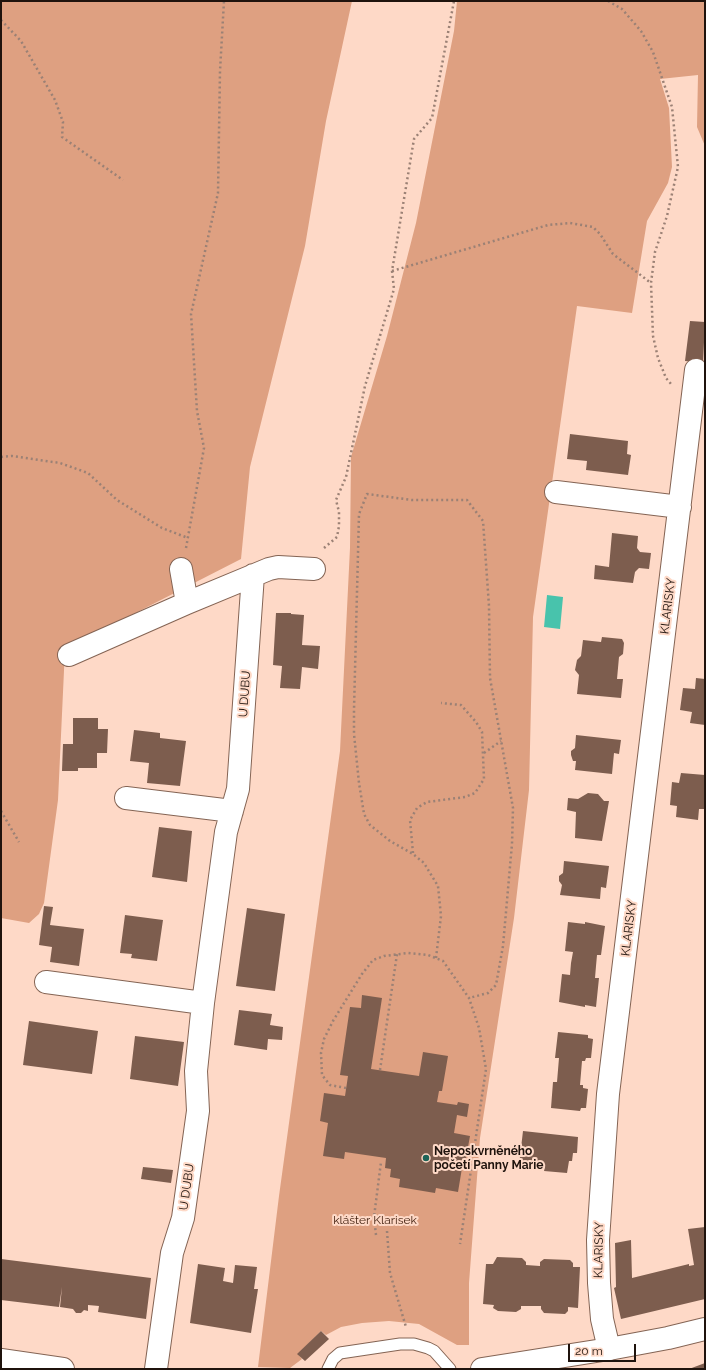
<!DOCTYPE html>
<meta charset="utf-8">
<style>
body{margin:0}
#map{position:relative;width:706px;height:1370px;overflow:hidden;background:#fed9c7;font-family:Raleway,sans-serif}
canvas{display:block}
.frame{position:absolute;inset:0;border:2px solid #1f130d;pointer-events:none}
.scale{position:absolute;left:568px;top:1344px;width:68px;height:18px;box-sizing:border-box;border:2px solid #1f130d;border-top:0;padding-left:5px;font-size:12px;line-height:14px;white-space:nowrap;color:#1f130d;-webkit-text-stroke:3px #fed9c7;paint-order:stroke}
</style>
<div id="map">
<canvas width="706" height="1370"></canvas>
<div class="frame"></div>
<div class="scale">20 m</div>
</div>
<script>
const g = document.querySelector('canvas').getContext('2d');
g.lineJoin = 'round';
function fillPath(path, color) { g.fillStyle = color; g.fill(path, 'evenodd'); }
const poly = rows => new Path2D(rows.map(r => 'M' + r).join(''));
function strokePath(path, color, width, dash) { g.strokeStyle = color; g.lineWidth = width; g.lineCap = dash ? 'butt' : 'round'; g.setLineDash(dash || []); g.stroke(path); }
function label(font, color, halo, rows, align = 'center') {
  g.font = font + ' Raleway,sans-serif'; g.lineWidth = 4; g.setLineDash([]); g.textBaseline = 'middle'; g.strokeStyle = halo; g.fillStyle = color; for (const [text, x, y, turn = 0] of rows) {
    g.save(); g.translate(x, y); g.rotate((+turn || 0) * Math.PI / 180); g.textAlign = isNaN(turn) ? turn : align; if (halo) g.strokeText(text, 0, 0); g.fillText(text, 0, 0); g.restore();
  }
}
fillPath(poly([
 [1,1,352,1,326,121,305,246,250,467,241,559,65,649,58,800,44,903,39,914,29,923,1,918],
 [457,1,705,1,705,146,697,127,698,75,660,79,669,108,672,167,668,183,647,221,632,313,577,306,533,617,529,790,514,918,480,1138,469,1283,469,1345,457,1345,419,1324,389,1321,362,1323,341,1327,326,1335,321,1331,298,1354,302,1359,290,1368,258,1367,279,1196,340,751,350,548,351,457,387,336,416,223,454,31]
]), '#dea081');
fillPath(poly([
 [547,595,563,597,560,629,544,627]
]), '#48c3ac');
fillPath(poly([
 [690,321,705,322,703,363,685,361],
 [570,434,628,441,627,454,631,455,628,475,586,470,587,461,567,459],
 [612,533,638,536,637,548,640,552,651,553,649,569,639,568,635,572,633,583,594,579,595,565,609,567],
 [276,613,291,613,291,614,304,615,302,645,320,646,318,669,302,667,300,689,280,688,282,666,273,665],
 [602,637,622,639,624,643,623,654,619,657,617,679,623,679,621,698,577,694,579,675,575,670,577,660,581,656,583,640,601,642],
 [696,678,705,679,705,725,690,723,692,712,680,710,683,688,695,689],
 [73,718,98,718,98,729,108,729,107,753,97,753,97,768,78,768,78,771,62,771,63,744,73,744],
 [134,730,160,733,160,738,186,741,180,786,147,783,149,763,130,761],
 [576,735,621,740,619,754,614,753,612,774,575,770,576,761,573,761,571,755,571,751,575,748],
 [681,773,705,775,705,809,699,809,698,820,676,817,677,806,670,805,672,782,679,783],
 [588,793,598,794,604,801,609,801,602,841,575,838,576,812,567,810,568,798,578,799],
 [159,827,192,831,187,882,152,877],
 [564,861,609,866,606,888,601,887,600,899,560,895,562,885,559,881,559,876,563,873],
 [44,906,53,907,50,925,84,929,79,966,50,962,52,947,39,945],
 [247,908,285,914,275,991,236,986],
 [125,915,163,920,157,961,131,958,132,954,120,953],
 [568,922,585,924,585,922,605,926,601,955,597,955,596,966,595,978,599,978,596,1007,585,1005,585,1007,559,1002,562,974,570,975,571,963,573,952,565,951],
 [362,995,382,998,371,1069,419,1076,423,1052,448,1056,442,1091,439,1091,437,1102,457,1105,458,1102,469,1104,467,1117,457,1115,454,1133,470,1136,464,1169,462,1168,458,1192,436,1188,435,1193,399,1187,400,1179,390,1177,391,1169,385,1168,386,1158,345,1152,344,1159,323,1156,328,1123,320,1121,324,1093,345,1096,348,1076,340,1075,350,1007,361,1008],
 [239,1010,272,1014,270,1025,283,1027,282,1040,268,1039,267,1050,234,1045],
 [29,1021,98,1031,92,1074,23,1065],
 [558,1032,588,1035,588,1038,593,1039,591,1058,586,1058,585,1061,582,1061,580,1085,583,1085,583,1088,588,1089,586,1108,581,1108,580,1111,551,1108,553,1082,557,1082,559,1058,555,1058],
 [135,1036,184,1042,178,1086,130,1079],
 [523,1131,578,1137,577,1153,573,1153,572,1161,569,1161,567,1173,544,1171,545,1167,519,1165],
 [143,1167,173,1170,171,1183,141,1179],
 [705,1227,705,1299,621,1319,614,1288,616,1287,615,1243,631,1240,632,1278,689,1264,689,1266,694,1265,688,1229],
 [497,1257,522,1258,526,1262,526,1265,540,1266,540,1262,544,1259,570,1260,573,1263,573,1267,580,1267,578,1308,568,1307,568,1311,565,1314,544,1313,541,1309,541,1306,521,1306,521,1309,516,1312,498,1311,493,1308,494,1305,483,1304,486,1264,493,1264],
 [1,1259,151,1278,146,1319,98,1312,99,1306,88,1305,88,1311,84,1310,81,1313,76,1313,73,1309,60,1307,62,1287,59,1307,1,1300],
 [198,1264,225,1268,223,1281,233,1283,235,1265,257,1267,254,1289,258,1289,251,1333,190,1323],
 [321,1331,329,1339,305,1361,297,1354],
 [705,1363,705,1369,689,1369]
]), '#7d5d4e');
const lane = poly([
 [328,1369,333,1359,340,1353,400,1344,414,1344,428,1348,434,1351,450,1369]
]);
const street = poly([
 [556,492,680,507],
 [181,569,187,603],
 [69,655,187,603,269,569,278,567,314,569],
 [126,798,232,811],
 [46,982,203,1003],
 [609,1349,602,1319,599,1283,598,1240,608,1094,696,370],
 [156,1369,172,1253,183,1218,198,1111,196,1071,203,1003,226,832,238,789,253,575]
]);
const secondary = poly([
 [1,1360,63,1369],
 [482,1369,609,1349,668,1338,705,1329]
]);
strokePath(lane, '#846454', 13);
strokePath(street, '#846454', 24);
strokePath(secondary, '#846454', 24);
strokePath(poly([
 [608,1,622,9,641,31,653,52,672,107,678,167,667,216,655,252,651,283,653,336,658,358,666,378,671,384],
 [1,20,21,41,55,100,63,122,62,137,123,180],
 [392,271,548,225,570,223,593,227,600,234,613,254,651,283],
 [1,457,12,456,60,463,88,473,117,500,162,528,188,538],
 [186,548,204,448,197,411,191,314,218,193,220,71,224,1],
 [324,548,337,537,339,526,339,512,336,500,346,477,365,386,394,289,392,271,414,139,432,118,454,1],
 [484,753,501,741],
 [1,811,19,842],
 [413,853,410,820,417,808,427,802,465,797,475,793,484,779,482,732,476,722,461,705,441,703],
 [436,958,441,916,438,886,424,863,413,854,390,841,370,825,364,814,359,783,354,734,354,710,359,514,367,494,412,500,467,500,483,521,489,606,490,678,513,808,512,844,503,946,496,985,488,993,469,998],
 [380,1070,397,954],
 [346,1088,330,1085,322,1075,321,1053,324,1039,333,1021,362,974,373,960,384,956,408,953,428,955,443,961,469,998,479,1028,486,1069,460,1244],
 [387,1231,390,1273,406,1327],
 [376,1235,374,1217,381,1162]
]), '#9b8175', 2.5, [2, 3]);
strokePath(lane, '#fff', 11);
strokePath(street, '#fff', 22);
strokePath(secondary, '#fff', 22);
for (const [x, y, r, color] of [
 [426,1158,4,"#1d6357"]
]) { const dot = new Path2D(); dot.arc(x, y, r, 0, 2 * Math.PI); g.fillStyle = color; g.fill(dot); strokePath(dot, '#fed9c7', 1.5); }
label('12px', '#1f130d', '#fed9c7', [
 ["KLARISKY",668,606,-83],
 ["U DUBU",245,694,-86],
 ["KLARISKY",629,928,-83],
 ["U DUBU",187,1187,-82],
 ["KLARISKY",599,1250,-89]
]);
label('bold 12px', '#1f130d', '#fed9c7', [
 ["Neposkvrněného",434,1151],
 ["početí Panny Marie",434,1165]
], 'left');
label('12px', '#401f0e', '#fed9c7', [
 ["klášter Klarisek",375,1220]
]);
</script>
